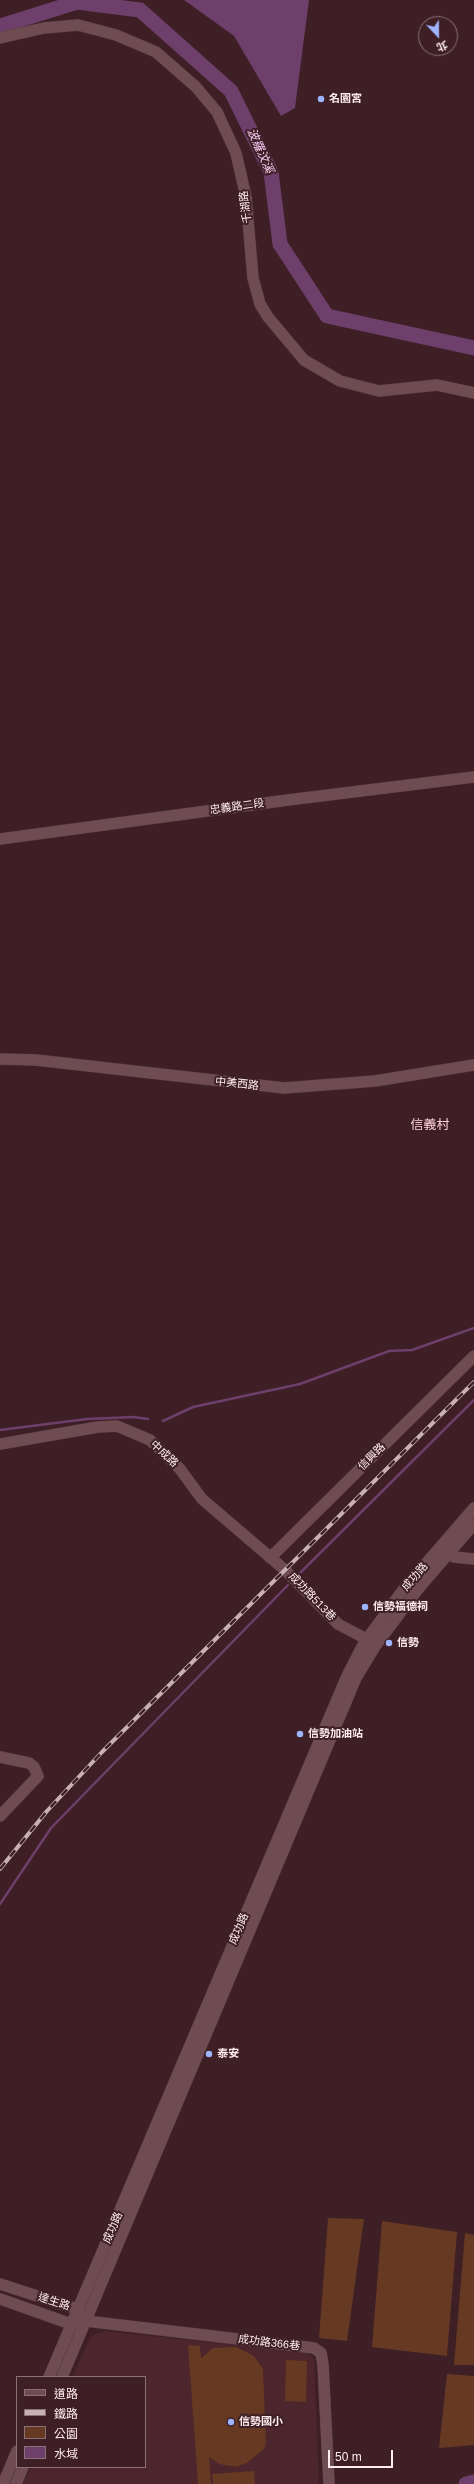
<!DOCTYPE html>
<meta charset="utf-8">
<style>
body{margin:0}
#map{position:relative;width:474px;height:2484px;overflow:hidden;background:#3e1f25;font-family:Arial,"Noto Sans TC",sans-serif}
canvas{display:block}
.legend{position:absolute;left:16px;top:2376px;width:130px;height:92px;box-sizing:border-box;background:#3e1f25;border:1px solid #8b7176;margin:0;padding:5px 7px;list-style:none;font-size:12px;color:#feecef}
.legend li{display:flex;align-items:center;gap:8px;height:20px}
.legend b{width:20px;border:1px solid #8b7176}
.north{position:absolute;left:418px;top:16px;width:40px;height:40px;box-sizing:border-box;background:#3e1f25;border:1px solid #8b7176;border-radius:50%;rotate:158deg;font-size:11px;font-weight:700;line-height:16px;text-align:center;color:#feecef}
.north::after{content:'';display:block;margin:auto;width:14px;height:18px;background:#9eb4fd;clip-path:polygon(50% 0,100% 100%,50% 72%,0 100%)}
.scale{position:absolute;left:328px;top:2450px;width:65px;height:18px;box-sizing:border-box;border:2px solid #feecef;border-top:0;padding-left:5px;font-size:12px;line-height:14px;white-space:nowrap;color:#feecef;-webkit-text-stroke:3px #3e1f25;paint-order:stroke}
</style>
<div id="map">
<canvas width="474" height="2484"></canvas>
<ul class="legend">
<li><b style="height:5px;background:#6f4c52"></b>道路</li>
<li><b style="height:5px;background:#c7b1b5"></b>鐵路</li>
<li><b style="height:11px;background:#663922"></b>公園</li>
<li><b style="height:11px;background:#6d3f6a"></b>水域</li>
</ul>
<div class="north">北</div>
<div class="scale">50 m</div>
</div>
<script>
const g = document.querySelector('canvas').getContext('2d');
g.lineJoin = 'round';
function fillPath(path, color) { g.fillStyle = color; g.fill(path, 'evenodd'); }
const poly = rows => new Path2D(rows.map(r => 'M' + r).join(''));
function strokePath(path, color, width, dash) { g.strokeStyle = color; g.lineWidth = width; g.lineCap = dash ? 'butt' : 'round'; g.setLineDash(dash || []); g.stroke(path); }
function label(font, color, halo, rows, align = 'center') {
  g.font = font + ' Arial,"Noto Sans TC",sans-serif'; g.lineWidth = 4; g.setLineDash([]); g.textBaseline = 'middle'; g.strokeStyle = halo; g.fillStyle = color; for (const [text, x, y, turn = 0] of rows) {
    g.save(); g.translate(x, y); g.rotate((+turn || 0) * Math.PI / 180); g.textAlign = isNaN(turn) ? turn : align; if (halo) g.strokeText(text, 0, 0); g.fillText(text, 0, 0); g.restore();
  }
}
fillPath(poly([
 [105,2331,309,2353,314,2359,319,2484,23,2484,31,2467,145,2467,145,2377,72,2377,91,2336]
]), '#4c252d');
fillPath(poly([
 [328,2218,364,2219,347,2341,319,2338],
 [382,2221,457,2232,447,2356,372,2347],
 [465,2233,474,2235,474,2365,454,2365],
 [188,2345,200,2346,201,2358,213,2348,236,2347,254,2356,263,2369,266,2444,264,2449,247,2463,236,2467,219,2464,209,2457,211,2484,198,2484],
 [286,2360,307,2361,306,2402,285,2401],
 [447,2374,474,2376,474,2445,439,2448],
 [254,2471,255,2484,213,2484,212,2474]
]), '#663922');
fillPath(poly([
 [184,0,309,0,295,108,281,116,234,36]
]), '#6d3f6a');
strokePath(poly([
 [163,1421,193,1407,300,1384,389,1351,412,1350,474,1328],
 [0,1430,87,1419,134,1417,148,1419],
 [299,1574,474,1400],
 [0,1904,51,1828,288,1585]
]), '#6d3f6a', 2.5);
strokePath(poly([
 [0,26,77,2,140,10,231,91,271,172,280,244,327,316,474,348],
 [466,2484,474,2482]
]), '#6d3f6a', 15);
const minor = poly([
 [0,38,44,28,78,25,116,35,156,52,196,87,217,112,236,153,246,197,253,278,260,304,268,317,304,360,340,381,379,391,437,385,474,393],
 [0,839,288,800,474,777],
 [0,1059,36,1060,284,1088,375,1081,474,1065],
 [0,1444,98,1427,117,1426,150,1440,180,1469,202,1499,285,1570,338,1624,372,1642],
 [445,1551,454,1557,474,1559],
 [270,1558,474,1356],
 [0,1757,29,1763,34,1767,38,1776,0,1816],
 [0,2284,77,2309,82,2315],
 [0,2299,71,2324,86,2321,314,2348,321,2353,323,2365,329,2484],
 [49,2377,347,1676,364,1643,403,1590,474,1508],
 [62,2377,356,1678,376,1645,419,1588,474,1524],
 [3,2484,17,2451],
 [16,2484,23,2467]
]);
strokePath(minor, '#583e44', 12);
strokePath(minor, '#6f4c52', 11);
const rail = poly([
 [0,1869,47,1811,102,1752,474,1382]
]);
strokePath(rail, '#c7b1b5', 4);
strokePath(rail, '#3e1f25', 2.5, [8]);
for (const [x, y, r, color] of [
 [321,99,4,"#9eb4fd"],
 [365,1607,4,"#9eb4fd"],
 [389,1643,4,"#9eb4fd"],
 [300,1734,4,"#9eb4fd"],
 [209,2054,4,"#9eb4fd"],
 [231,2422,4,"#9eb4fd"]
]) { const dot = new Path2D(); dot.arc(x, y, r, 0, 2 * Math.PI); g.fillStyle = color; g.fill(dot); strokePath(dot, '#3e1f25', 1.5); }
label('bold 11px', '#feecef', '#3e1f25', [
 ["名園宮",329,99],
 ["信勢福德祠",373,1607],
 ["信勢",397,1643],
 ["信勢加油站",308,1734],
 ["泰安",217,2054],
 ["信勢國小",239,2422]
], 'left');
label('11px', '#feecef', '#3e1f25', [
 ["千湖路",246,207,-97],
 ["忠義路二段",237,807,-8],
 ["中美西路",237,1084,6],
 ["中成路",164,1454,43],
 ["信興路",372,1457,-45],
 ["成功路",415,1577,-49],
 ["成功路513巷",312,1597,46],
 ["成功路",239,1929,-67],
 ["成功路",113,2228,-67],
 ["達生路",54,2302,18],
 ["成功路366巷",269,2343,7]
]);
label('italic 12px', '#f8ccf4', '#3e1f25', [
 ["波羅汶溪",260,151,66]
]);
label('13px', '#fbd0d6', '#3e1f25', [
 ["信義村",430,1125]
]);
</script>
